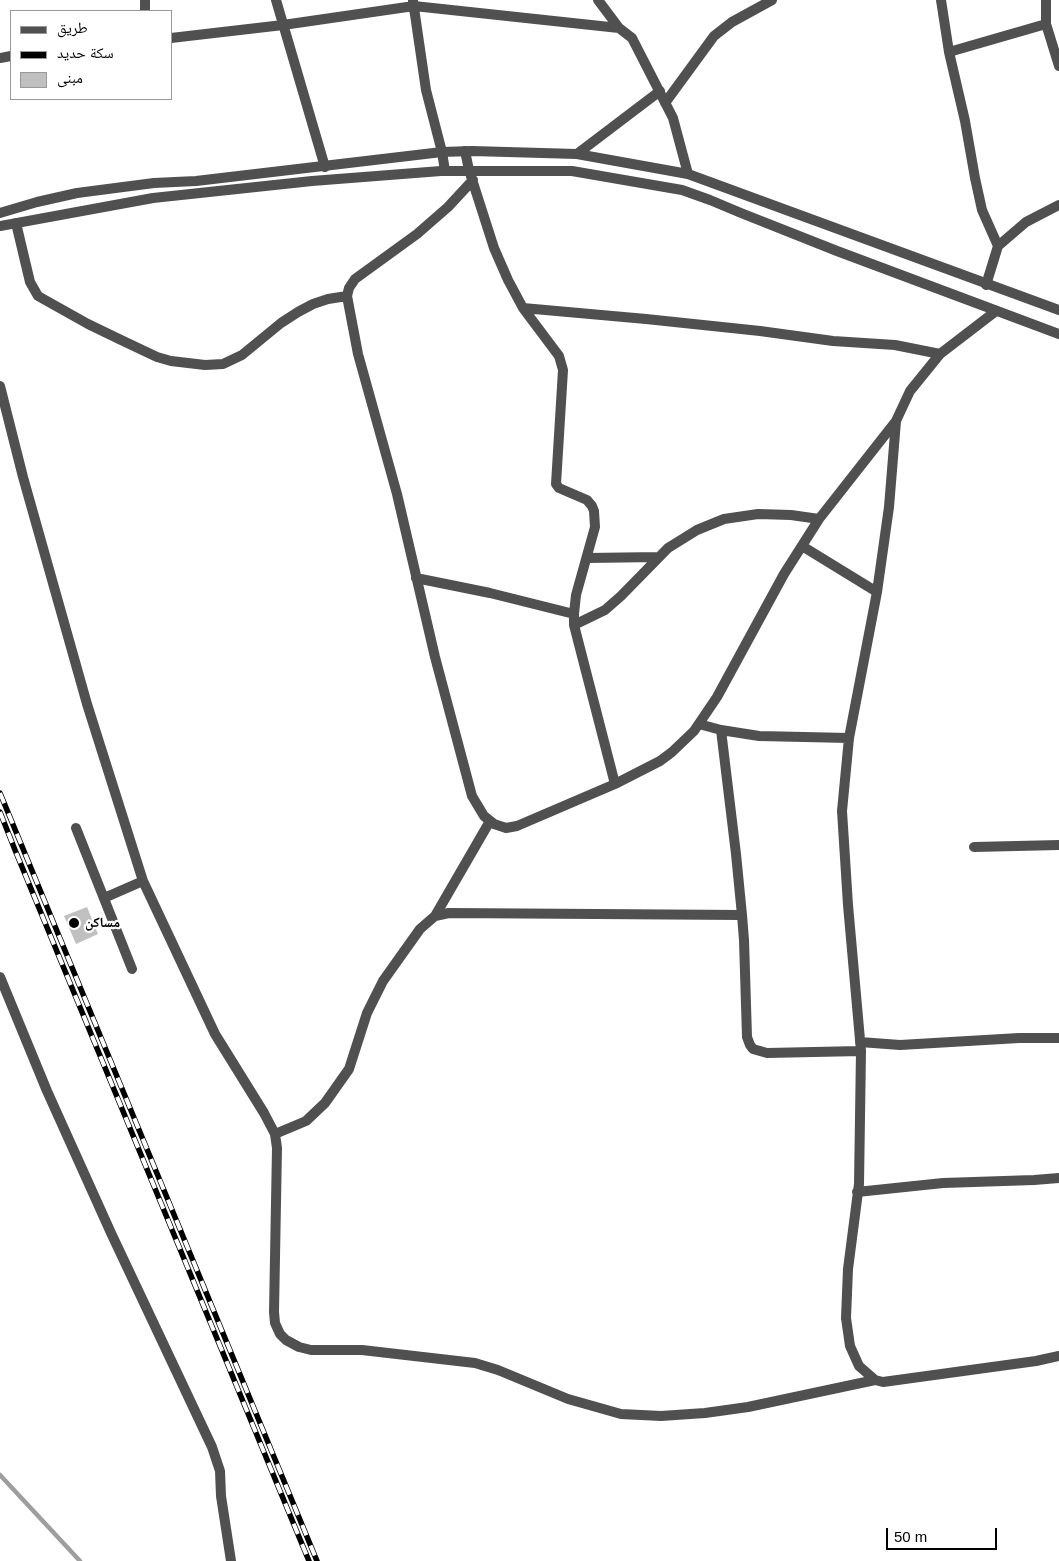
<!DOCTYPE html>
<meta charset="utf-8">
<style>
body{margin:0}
#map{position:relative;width:1059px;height:1561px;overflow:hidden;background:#fff;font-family:Helvetica,"Noto Naskh Arabic",sans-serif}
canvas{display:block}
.legend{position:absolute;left:10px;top:10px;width:162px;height:90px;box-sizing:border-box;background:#fff;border:1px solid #999;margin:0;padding:6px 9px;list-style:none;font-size:15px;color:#000}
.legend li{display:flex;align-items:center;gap:10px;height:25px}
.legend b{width:25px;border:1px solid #999}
.scale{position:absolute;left:886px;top:1528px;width:111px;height:22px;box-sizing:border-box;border:2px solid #000;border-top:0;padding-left:6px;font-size:15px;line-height:18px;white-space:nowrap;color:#000;-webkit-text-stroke:4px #fff;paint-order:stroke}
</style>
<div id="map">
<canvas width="1059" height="1561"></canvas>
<ul class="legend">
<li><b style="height:6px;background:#505050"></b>طريق</li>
<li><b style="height:6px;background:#000"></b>سكة حديد</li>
<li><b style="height:14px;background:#c0c0c0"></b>مبنى</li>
</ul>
<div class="scale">50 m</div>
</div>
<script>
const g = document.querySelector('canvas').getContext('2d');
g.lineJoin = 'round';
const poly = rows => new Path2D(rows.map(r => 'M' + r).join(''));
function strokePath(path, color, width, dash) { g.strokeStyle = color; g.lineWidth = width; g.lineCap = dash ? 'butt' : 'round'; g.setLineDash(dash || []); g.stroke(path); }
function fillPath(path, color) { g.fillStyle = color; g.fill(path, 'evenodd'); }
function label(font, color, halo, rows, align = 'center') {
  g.font = font + ' Helvetica,"Noto Naskh Arabic",sans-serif'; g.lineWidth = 4.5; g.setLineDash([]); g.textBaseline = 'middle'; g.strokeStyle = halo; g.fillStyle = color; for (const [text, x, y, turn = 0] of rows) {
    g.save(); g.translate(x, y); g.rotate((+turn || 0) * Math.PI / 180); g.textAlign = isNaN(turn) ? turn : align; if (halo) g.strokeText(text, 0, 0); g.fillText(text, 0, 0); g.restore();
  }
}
strokePath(poly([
 [0,1475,80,1561]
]), '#9e9e9e', 4.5);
fillPath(poly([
 [87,907,98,934,76,944,64,916]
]), '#c0c0c0');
strokePath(poly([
 [276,0,325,167],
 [598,0,619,28],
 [941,0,949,52,965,121,975,178,982,210,998,246],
 [1046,0,1046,24,1059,66],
 [413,1,426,90,442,152,445,171],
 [145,11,145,0],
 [171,38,283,25,414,6,619,28,632,38,673,118,688,174],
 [949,52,1046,24],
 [0,58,11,56],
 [665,103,714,36,732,22,772,0],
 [465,151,469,170,494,248,508,280,523,308,559,356,563,370,556,484,559,488,587,500,592,506,594,511,595,527,576,595,574,614,574,625,615,784],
 [577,154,660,91],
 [473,180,448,207,417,234,355,279,349,288,347,296,358,354,397,494,435,657,472,796,484,816,494,824,506,828,517,826,615,784,660,761,672,752,694,731,717,697,784,574,819,519,896,421],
 [16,223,30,282,38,296,88,324,119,339,157,357,171,361,205,365,223,364,242,355,281,323,298,312,313,304,328,299,347,296],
 [986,285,998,246,1026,222,1059,205],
 [523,308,646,319,760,331,833,341,895,345,940,354],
 [996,311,940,354,910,391,896,421,889,507,877,592,849,738,842,811,848,905,861,1051,859,1184,848,1269,846,1318,850,1346,859,1366,875,1380,883,1382,1036,1361,1059,1356],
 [0,386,23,477,87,704,143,881,215,1034,264,1113,275,1134,277,1148,274,1312,275,1323,280,1334,286,1340,299,1347,311,1350,362,1350,475,1363,498,1370,568,1399,621,1414,661,1416,705,1413,748,1407,875,1380],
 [802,546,877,592],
 [587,558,659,557],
 [416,578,490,593,574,614],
 [574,625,605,610,621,596,668,548,697,530,724,519,758,514,791,515,819,519],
 [699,724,721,730,759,736,849,738],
 [721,730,736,854,742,915,744,940,747,1037,750,1045,753,1049,767,1053,861,1051],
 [76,828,132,969],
 [974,847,1059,845],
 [104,898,143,881],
 [435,916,490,821],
 [0,977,47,1091,111,1233,212,1447,220,1471,221,1496,231,1561],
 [860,1042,900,1045,1019,1038,1059,1038],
 [275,1134,306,1121,325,1103,349,1069,367,1013,383,981,420,929,435,916,449,913,742,915],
 [857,1192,943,1183,1034,1180,1059,1178]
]), '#505050', 10);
strokePath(poly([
 [0,213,37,202,77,193,154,183,196,181,442,152,472,151,577,154,688,174,1059,310],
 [0,226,153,198,312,181,441,171,572,171,682,190,710,200,741,213,837,251,1059,334]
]), '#505050', 10);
const rail = poly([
 [0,793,317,1561],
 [0,812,15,850,309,1561]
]);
strokePath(rail, '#000', 5.5);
strokePath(rail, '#fff', 4, [11]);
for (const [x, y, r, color] of [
 [74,923,6,"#000"]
]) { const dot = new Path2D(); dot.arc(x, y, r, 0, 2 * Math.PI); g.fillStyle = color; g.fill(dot); strokePath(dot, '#fff', 2); }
label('bold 14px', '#000', '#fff', [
 ["مساكن",85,923]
], 'left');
</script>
